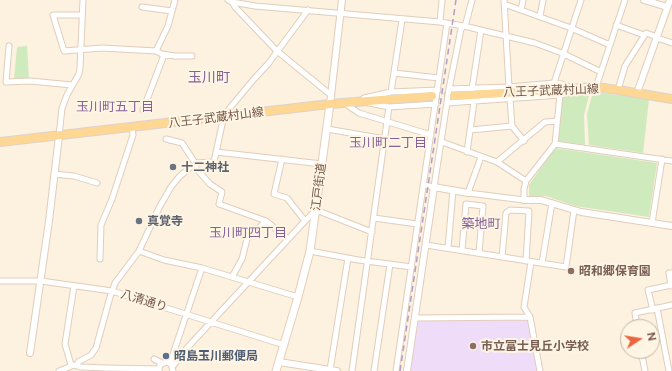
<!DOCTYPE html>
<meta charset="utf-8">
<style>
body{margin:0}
#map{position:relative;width:672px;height:371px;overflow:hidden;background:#fdf1df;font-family:Figtree,sans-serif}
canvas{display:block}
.north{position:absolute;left:620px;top:319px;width:40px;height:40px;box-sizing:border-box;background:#fff5e5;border:1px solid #c7b6a5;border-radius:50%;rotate:78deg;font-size:11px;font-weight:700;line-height:16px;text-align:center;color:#735746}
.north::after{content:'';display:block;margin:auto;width:14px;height:18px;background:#eb663f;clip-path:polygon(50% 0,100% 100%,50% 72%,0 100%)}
</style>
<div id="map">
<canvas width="672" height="371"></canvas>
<div class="north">N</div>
</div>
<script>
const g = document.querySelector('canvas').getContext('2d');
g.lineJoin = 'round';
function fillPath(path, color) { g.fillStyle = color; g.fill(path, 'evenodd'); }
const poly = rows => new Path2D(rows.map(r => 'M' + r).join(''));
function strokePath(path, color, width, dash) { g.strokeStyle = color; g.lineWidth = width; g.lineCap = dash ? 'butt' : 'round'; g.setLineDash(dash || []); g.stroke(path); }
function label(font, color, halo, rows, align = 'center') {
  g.font = font + ' Figtree,"Noto Sans JP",sans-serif'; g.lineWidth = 4; g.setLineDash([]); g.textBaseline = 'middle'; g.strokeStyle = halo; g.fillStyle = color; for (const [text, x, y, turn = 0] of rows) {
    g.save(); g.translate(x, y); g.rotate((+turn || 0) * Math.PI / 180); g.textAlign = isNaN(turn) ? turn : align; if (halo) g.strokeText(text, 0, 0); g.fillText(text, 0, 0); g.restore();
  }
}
fillPath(poly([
 [528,320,537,371,410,371,417,321]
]), '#eedcf9');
fillPath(poly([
 [27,46,29,79,14,79,17,47],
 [586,91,590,91,584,115,585,145,558,141,562,98],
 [593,92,649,99,643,153,589,145,587,114],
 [555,148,657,163,649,217,575,206,546,196,529,197,529,185]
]), '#cfeabd');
strokePath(poly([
 [432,96,454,96]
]), '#dacab9', 8, [8, 4]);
const minor = poly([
 [228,0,232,2,255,6,440,22,464,26,535,43,562,53,601,72],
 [504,0,509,87],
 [232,2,235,7,277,51,331,95],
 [504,4,571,28,610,45],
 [142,7,172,11],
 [521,10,523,0],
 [82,15,53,15,64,51,102,48,156,51,162,54,175,56,192,56],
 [540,16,543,0],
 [440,22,442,0],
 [616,25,644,35],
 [657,38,672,43],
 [9,46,6,82,30,81,72,85],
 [156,51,168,26,175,0],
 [394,73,439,78],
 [554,83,581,0],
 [596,87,625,0],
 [449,89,509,87,554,83,562,84,570,87],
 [472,89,481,30],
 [618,90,625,66,646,33,657,37],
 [391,92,402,20],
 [364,98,391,92,438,90],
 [344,103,359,113,431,135],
 [369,103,389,107,436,104],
 [447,103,560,95,575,91],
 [143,110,164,55],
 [512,126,524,141],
 [327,129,385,139],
 [470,130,512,126,510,99],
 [59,136,62,108,67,95,79,74,80,68,83,0],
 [166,139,182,143,184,146,195,163,194,166,201,174,210,184,222,192,219,204,266,221,288,239],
 [442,142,497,162,526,181],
 [555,144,672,161],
 [216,152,322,164],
 [467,152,474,102],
 [481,157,468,193,524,200,524,189,526,181,555,144,560,95],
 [282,159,274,194,287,198,305,221],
 [497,162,545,122,557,121],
 [54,174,74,176,97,183],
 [424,185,434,187,449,89,461,29,466,23,472,0],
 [374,218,417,224],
 [652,223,662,159],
 [426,245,566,267,574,210],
 [448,248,453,190],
 [462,250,466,204,483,206,479,253],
 [139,251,164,260,202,268,298,297],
 [310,251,358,260,412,267],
 [502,257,506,213,510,210,529,211,526,261],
 [100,259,101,225,112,199,133,135,132,127],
 [531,262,524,307,530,317,540,371],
 [542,263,552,203],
 [232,277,242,259,247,239,266,221],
 [0,281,41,281,112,291,284,345],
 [671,286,669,273,672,273],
 [657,308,669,371],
 [653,310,648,290,672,285],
 [415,318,530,317],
 [637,327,635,313,672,305],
 [641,351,645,371],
 [154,359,162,363],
 [170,363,202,268],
 [71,365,65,344,74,286],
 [77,366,78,362,91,355,96,348,110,297,115,283,139,251,160,206,171,187,179,177,195,163,214,162,223,120,229,109,254,79,268,64,308,10],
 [173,366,187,348,305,221,316,210,372,232],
 [330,370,348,258],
 [59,371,74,365,81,367,106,368,159,369],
 [159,371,160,365,166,362,171,364,173,371],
 [352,371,389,107],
 [374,371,390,264],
 [396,371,447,23]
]);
const tertiary = poly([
 [644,0,667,7],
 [637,93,670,0],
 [330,104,342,0],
 [524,200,541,200,581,212,672,226],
 [30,353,49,221,59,136],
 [279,362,337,371],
 [407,371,434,187,468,193]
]);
const secondary = poly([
 [276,371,298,297,310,251,330,104]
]);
const primary = poly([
 [454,96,596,87,618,90,672,99],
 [0,142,330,104,432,96]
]);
strokePath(minor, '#e1cdbb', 7);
strokePath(tertiary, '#e1cdbb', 8);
strokePath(secondary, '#e6ceb9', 9);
strokePath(primary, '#dbd3cf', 10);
strokePath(minor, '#fff', 5);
strokePath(tertiary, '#fff', 6);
strokePath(secondary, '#fff', 7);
strokePath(primary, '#fed794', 8);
strokePath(poly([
 [400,371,456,0]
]), '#b39ec5', 1.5, [6, 4]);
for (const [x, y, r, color] of [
 [173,167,4,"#6b7280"],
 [139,221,4,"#6b7280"],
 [571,271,4,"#8d6e63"],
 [473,346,4,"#8d6e63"],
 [166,356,4,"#5c6f8a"]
]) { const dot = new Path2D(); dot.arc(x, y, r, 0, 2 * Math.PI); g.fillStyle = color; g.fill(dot); strokePath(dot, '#fff5e5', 1.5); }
label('12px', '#735746', '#fff5e5', [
 ["八王子武蔵村山線",551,91,-2],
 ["八王子武蔵村山線",216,118,-7],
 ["江戸街道",319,187,-83],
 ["八清通り",144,301,17]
]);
label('bold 12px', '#5b616d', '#fff5e5', [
 ["十二神社",181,167],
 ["真覚寺",147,221]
], 'left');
label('bold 12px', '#785e54', '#fff5e5', [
 ["昭和郷保育園",579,271],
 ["市立富士見丘小学校",481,346]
], 'left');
label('bold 12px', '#4e5e75', '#fff5e5', [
 ["昭島玉川郵便局",174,356]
], 'left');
label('13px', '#856197', '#fff5e5', [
 ["玉川町五丁目",115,107],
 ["玉川町二丁目",388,143],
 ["築地町",481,224],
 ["玉川町四丁目",248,233]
]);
label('14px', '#856197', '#fff5e5', [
 ["玉川町",209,78]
]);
</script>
